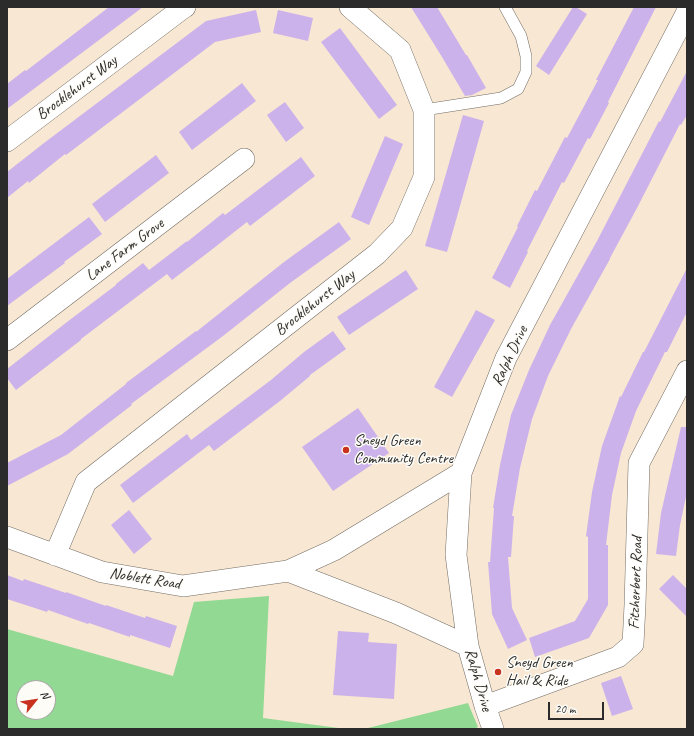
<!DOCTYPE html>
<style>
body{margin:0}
#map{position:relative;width:694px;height:736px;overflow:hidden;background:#f8e7d2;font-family:Caveat,sans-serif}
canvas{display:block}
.frame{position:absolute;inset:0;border:8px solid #2b2b2b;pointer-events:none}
.north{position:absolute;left:16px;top:680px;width:40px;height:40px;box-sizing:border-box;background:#fdfcf7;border:1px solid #a9a8a5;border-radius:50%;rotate:60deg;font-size:11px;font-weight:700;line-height:16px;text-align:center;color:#2b2b2b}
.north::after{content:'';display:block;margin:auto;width:14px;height:18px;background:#c8321e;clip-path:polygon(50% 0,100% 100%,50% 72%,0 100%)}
.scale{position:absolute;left:548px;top:702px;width:56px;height:18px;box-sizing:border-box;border:2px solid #2b2b2b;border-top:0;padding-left:5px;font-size:12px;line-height:14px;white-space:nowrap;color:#2b2b2b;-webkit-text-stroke:3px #fdfcf7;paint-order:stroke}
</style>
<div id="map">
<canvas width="694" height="736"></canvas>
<div class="frame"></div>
<div class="north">N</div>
<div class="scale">20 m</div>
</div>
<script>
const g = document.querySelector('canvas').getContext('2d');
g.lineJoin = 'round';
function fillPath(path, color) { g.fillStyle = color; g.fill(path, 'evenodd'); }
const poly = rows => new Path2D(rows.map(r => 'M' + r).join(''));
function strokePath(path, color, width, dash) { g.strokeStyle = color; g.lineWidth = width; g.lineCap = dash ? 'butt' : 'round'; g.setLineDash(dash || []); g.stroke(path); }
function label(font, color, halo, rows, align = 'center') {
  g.font = font + ' Caveat,sans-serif'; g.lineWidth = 3; g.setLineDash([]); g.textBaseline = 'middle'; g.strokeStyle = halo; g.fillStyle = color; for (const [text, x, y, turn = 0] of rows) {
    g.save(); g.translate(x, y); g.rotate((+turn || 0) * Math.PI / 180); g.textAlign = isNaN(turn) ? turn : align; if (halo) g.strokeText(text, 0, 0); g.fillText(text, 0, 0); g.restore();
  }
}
fillPath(poly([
 [269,596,263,718,346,729,7,729,7,629,173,676,194,602],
 [24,688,48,688,48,712,24,712],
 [468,703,478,727,474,729,364,729]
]), '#92d994');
fillPath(poly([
 [109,7,143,7,7,109,7,84,25,70,26,71],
 [411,7,437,7,466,55,467,55,486,88,472,95,465,96,442,57],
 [573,7,576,7,587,14,549,75,536,66],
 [634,7,656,7,608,102,609,103,590,139,588,138,564,183,562,182,527,251,528,252,510,288,492,278,518,227,517,226,535,190,537,191,565,137,567,138,598,80,596,80],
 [256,10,261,32,215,42,66,155,65,154,29,183,28,181,7,198,7,172,44,143,206,21],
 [278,10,313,18,308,41,273,33],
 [340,28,397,105,379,119,321,42],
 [687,71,687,115,681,125,680,124,637,208,610,258,610,259,571,329,548,376,532,419,520,468,512,516,514,516,511,557,508,557,512,608,527,640,508,649,492,614,488,562,490,562,494,508,493,508,500,465,511,415,529,370,550,325,597,241,659,121,660,122],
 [242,83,256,101,192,150,179,132],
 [285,102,304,128,286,142,267,115],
 [463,115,484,121,447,252,425,246],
 [385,136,403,144,369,225,351,217],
 [156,155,169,173,105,222,92,204],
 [301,157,315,176,250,226,247,222,210,251,172,280,167,274,81,339,81,340,16,390,7,378,7,369,67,322,116,285,116,284,143,263,149,270,187,241,187,242,223,213,225,215],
 [89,217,102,234,64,262,65,263,7,306,7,279],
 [339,222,351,239,290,283,223,336,131,404,132,405,68,454,7,486,7,463,61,435,126,384,126,383,196,331,196,332,284,262],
 [687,268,687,312,667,352,665,352,636,411,621,453,612,495,606,545,608,545,608,605,589,638,535,657,529,638,575,621,588,599,588,537,586,536,592,492,602,446,620,396,621,397,643,352,644,352],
 [406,270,418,289,349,335,337,317],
 [476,310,495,320,452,397,434,387],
 [333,331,346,349,310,375,310,376,280,401,214,451,209,445,133,503,120,485,187,434,191,440,271,380,304,352],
 [358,408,389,453,333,491,302,447],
 [681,427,687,427,687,492,680,525,676,556,656,554,661,513],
 [129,510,152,539,134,554,111,525],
 [7,575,23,581,24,579,66,593,66,592,106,606,106,605,145,618,146,616,177,626,170,648,130,635,130,637,89,623,88,624,48,610,47,612,7,599],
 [673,575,687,589,687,617,659,589],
 [338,631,369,633,368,642,397,644,394,699,333,695],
 [621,676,633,709,612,716,601,683]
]), '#ccb2eb');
const lane = poly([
 [424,110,501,98,518,89,526,72,526,56,521,36,505,7]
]);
const street = poly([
 [7,141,183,8,185,7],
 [7,340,244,159],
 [7,537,102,572,183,586,288,571,334,550,461,473],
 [55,555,86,482,377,254,402,228,424,177,424,110,400,50,350,7],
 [288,571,396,613,468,646],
 [485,706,618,657,633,644,635,605,639,463,687,371],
 [493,729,485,706,468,646,456,555,461,473,506,358,687,12]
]);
strokePath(lane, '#736d65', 12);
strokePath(street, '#736d65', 22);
strokePath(lane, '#fff', 11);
strokePath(street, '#fff', 21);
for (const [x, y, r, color] of [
 [346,450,4,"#c8321e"],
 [498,672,4,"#c8321e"]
]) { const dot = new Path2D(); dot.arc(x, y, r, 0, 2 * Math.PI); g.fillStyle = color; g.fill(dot); strokePath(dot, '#fdfcf7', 1.5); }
label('16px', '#2b2b2b', '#fdfcf7', [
 ["Brocklehurst Way",77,88,-37],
 ["Lane Farm Grove",125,250,-37],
 ["Brocklehurst Way",315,303,-38],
 ["Ralph Drive",510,356,-65],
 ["Noblett Road",145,579,9],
 ["Fitzherbert Road",636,583,-88],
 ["Ralph Drive",478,680,74]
]);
label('16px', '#2b2b2b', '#fdfcf7', [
 ["Sneyd Green",354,441],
 ["Community Centre",354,459],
 ["Sneyd Green",506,663],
 ["Hail & Ride",506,681]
], 'left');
</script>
